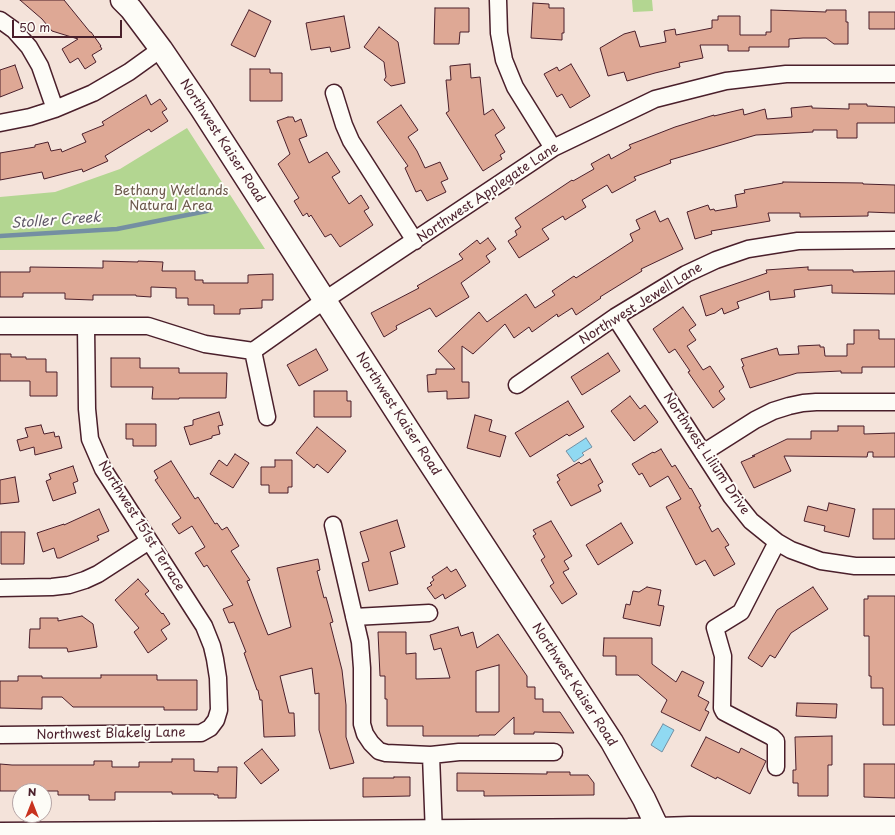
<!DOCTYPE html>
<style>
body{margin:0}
#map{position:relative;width:895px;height:835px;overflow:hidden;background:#f4e3da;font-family:"Playpen Sans",sans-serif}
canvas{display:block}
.north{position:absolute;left:12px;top:783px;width:40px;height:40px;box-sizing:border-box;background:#fdfcf7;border:1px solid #b5a4a5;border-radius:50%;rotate:0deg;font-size:11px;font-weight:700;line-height:16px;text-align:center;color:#4a1f2b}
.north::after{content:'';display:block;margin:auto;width:14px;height:18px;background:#c8321e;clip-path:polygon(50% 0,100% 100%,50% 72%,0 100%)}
.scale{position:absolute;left:12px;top:20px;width:110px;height:18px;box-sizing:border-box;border:2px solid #4a1f2b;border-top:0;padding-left:5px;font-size:12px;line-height:14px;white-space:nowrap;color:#4a1f2b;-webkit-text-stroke:3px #fdfcf7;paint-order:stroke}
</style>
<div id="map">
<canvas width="895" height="835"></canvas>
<div class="north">N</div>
<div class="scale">50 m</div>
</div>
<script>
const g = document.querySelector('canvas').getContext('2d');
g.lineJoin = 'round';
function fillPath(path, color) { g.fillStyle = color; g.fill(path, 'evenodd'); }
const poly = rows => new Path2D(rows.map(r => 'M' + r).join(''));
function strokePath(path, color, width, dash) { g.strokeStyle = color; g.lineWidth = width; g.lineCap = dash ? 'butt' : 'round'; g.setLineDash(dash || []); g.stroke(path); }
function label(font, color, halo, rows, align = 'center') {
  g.font = font + ' "Playpen Sans",sans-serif'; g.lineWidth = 4; g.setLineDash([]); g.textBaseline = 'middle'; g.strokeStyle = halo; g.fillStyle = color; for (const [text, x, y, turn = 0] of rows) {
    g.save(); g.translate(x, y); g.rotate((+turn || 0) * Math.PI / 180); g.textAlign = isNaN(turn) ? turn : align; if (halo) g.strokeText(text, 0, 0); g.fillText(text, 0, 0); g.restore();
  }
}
fillPath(poly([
 [632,0,652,0,653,11,633,12],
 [187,128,265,249,0,250,0,197,55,192,120,169]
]), '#b3d691');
const water = poly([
 [586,438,592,447,582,453,584,455,574,462,566,451,586,438],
 [663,724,674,730,662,752,651,745,663,724]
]);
fillPath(water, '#90d9f2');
strokePath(water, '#748fa2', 1);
strokePath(poly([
 [0,236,117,229,207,211]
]), '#748fa2', 4.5);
const building = poly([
 [20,0,64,0,90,32,91,32,101,46,100,46,102,49,92,55,96,62,85,69,78,58,70,63,62,49,78,39,52,31,42,19,20,0],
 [533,3,549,4,549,8,564,8,564,33,562,33,562,40,531,38,533,3],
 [435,8,469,8,469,32,460,32,459,44,434,44,435,8],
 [249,10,271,21,255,57,231,45,249,10],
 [771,10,826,12,826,10,846,10,846,22,848,22,848,44,834,44,826,38,803,38,789,39,789,47,749,47,749,51,728,51,728,45,700,45,703,58,679,63,680,67,655,73,627,81,624,72,608,76,600,48,624,34,635,31,640,47,666,42,664,31,675,29,676,35,712,28,712,20,718,20,718,16,740,16,740,35,766,35,766,32,771,32,771,10],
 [869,12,895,12,895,29,869,29,869,12],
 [344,16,350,48,331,52,330,47,311,50,306,23,344,16],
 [379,27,398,42,405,83,391,86,384,80,386,77,384,62,364,47,379,27],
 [470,64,471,78,480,77,484,115,493,109,505,128,495,135,505,152,500,155,502,159,483,171,446,113,449,111,446,80,451,80,450,66,470,64],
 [571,64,590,96,570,108,562,94,557,97,544,74,557,67,559,71,571,64],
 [15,65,23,88,0,97,0,70,15,65],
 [250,69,270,69,270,73,282,73,282,101,250,101,250,69],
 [146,95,151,105,160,99,167,109,162,112,168,121,151,132,149,129,105,156,108,161,83,172,82,169,44,179,42,172,0,180,0,153,35,147,35,145,48,142,51,151,61,149,62,152,86,142,82,134,104,125,102,122,146,95],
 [849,104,867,104,867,106,895,107,895,123,857,123,857,138,837,138,837,130,813,130,813,132,756,135,670,160,671,163,634,177,636,180,612,193,607,185,582,200,586,207,565,220,563,216,542,229,549,239,519,258,508,241,517,235,515,231,521,227,515,218,572,180,573,181,594,169,591,164,609,154,611,159,631,148,629,145,675,127,714,115,714,116,743,109,744,115,765,109,767,119,792,117,791,108,812,106,812,108,849,109,849,104],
 [401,105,418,130,408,137,417,151,425,168,440,162,448,179,441,182,446,192,427,201,421,190,416,192,405,168,408,166,377,122,401,105],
 [288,117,293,117,295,122,301,119,307,136,299,139,309,163,327,152,340,172,332,177,349,204,361,195,369,208,364,211,373,225,340,247,331,234,325,237,311,215,309,217,307,213,303,216,294,201,299,198,278,164,290,154,277,121,288,117],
 [783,182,863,183,863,184,895,185,895,213,868,212,868,216,800,217,800,213,768,213,770,221,711,231,712,234,695,239,687,212,708,205,710,210,714,209,715,211,737,207,735,195,745,193,744,190,783,183,783,182],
 [655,211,660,222,668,218,683,249,641,269,642,271,600,297,601,298,576,315,572,308,558,317,557,314,532,332,529,327,514,338,505,324,473,354,462,346,462,382,469,382,469,398,447,399,447,391,428,392,427,375,436,374,436,369,455,369,438,351,479,312,487,322,526,294,535,308,555,295,552,291,574,276,576,278,633,241,630,234,640,229,636,220,655,211],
 [488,238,496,249,486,256,490,262,461,283,469,297,436,317,430,308,396,326,397,329,384,337,371,313,419,288,417,286,463,259,459,254,477,240,480,244,488,238],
 [103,261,138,262,138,261,163,262,162,271,195,271,195,280,203,280,203,283,248,283,248,275,273,274,273,300,262,300,262,308,240,309,240,314,214,314,214,305,188,305,188,298,176,298,176,288,151,287,151,297,136,296,136,295,93,295,93,300,65,299,65,293,23,293,23,297,0,297,0,272,30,272,30,267,103,268,103,261],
 [808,267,808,270,853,270,853,272,895,271,895,294,832,293,832,285,794,290,795,297,770,300,769,291,737,302,739,308,724,314,722,308,715,313,706,316,700,296,767,273,766,270,808,267],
 [683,307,696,325,689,330,696,340,687,346,703,370,710,366,724,387,719,391,725,399,713,408,688,372,690,371,675,349,669,353,653,329,683,307],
 [854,330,879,330,879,339,895,339,895,367,862,367,862,373,841,373,841,371,797,373,750,388,742,367,744,366,741,359,777,348,779,355,799,354,798,346,820,345,820,347,824,347,825,356,847,356,847,344,854,344,854,330],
 [316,349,328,370,299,386,287,365,316,349],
 [608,353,620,371,582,395,571,377,608,353],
 [0,354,11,354,11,357,26,357,26,359,46,359,46,372,57,372,57,396,30,396,30,381,0,381,0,354],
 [111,358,140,358,140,368,179,368,179,373,227,373,226,398,179,398,179,399,152,399,153,387,111,387,111,358],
 [314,391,347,391,347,401,351,401,351,417,314,417,314,391],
 [630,396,640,409,645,405,658,422,634,441,611,411,630,396],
 [568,401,584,427,569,436,567,434,530,457,515,433,568,401],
 [219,412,223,425,218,426,220,434,212,436,212,438,190,445,184,427,193,425,193,420,219,412],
 [475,415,492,420,489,431,506,436,500,457,467,448,475,415],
 [126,424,156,424,156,446,133,446,133,439,126,439,126,424],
 [41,425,44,434,54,432,55,437,59,436,62,448,35,455,34,447,20,451,17,440,28,437,25,428,41,425],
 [838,426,864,426,864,434,895,433,895,457,873,457,873,452,868,452,867,457,784,456,791,471,754,488,741,462,755,456,752,456,787,439,811,439,811,431,838,431,838,426],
 [317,427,346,451,328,473,317,464,314,468,296,453,317,427],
 [661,449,672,467,675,465,690,489,691,488,701,506,699,507,712,532,718,528,729,545,725,547,735,564,714,576,705,560,696,565,666,507,681,499,668,476,650,487,642,473,639,475,632,464,653,452,654,453,661,449],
 [235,454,249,463,233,488,210,474,219,460,227,466,235,454],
 [590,459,603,482,598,485,601,491,571,506,557,482,560,480,557,475,579,462,581,464,590,459],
 [275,460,292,460,292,487,288,487,288,493,269,493,269,485,261,485,261,467,275,467,275,460],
 [171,461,195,499,198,497,215,524,217,523,222,530,227,527,239,546,231,551,250,580,247,581,268,635,291,627,277,568,318,559,320,570,317,571,324,598,326,597,333,622,330,623,342,670,346,705,346,737,354,763,330,769,319,730,319,693,315,694,312,668,280,676,289,713,294,713,295,736,264,737,262,700,260,700,258,690,257,690,244,653,246,652,234,622,229,623,223,609,233,605,207,565,204,567,195,553,205,547,192,526,179,534,172,524,181,518,155,480,158,478,154,471,171,461],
 [73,466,78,481,73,483,76,493,53,501,46,481,51,479,49,474,73,466],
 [15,477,19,502,0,504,0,480,15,477],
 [829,503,855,509,849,537,824,531,825,526,804,521,808,506,827,511,829,503],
 [99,509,109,531,97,536,99,540,60,558,57,558,54,548,43,552,37,533,64,524,64,525,99,509],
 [873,509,895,509,895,539,873,539,873,509],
 [397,520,405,547,390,552,398,584,369,591,362,563,369,561,360,532,397,520],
 [551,521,572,556,564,561,569,569,563,572,577,594,562,604,550,586,554,583,541,560,545,557,533,536,536,534,533,530,551,521],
 [621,523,633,543,598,565,586,545,621,523],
 [1,532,25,532,24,564,1,564,1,532],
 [447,567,451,572,456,569,466,586,445,599,443,594,435,599,427,588,432,585,430,583,434,580,432,577,447,567],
 [138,579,149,591,145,594,162,614,163,613,170,624,161,630,167,639,148,653,134,632,139,628,115,600,138,579],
 [647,587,661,590,658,605,664,606,660,626,623,618,626,604,630,605,633,591,639,592,647,587],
 [813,587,828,609,791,633,775,658,770,655,762,667,748,658,777,610,813,587],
 [868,596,895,596,895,725,883,725,883,688,871,688,871,676,869,676,869,636,864,636,864,599,868,599,868,596],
 [82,616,93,624,97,647,68,652,67,648,29,648,30,629,40,629,40,618,58,618,58,621,82,616],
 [458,627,461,636,473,632,477,648,498,634,527,676,527,687,535,687,535,699,543,699,543,712,560,712,574,733,534,732,534,734,514,734,514,717,495,735,479,735,479,736,423,736,423,726,387,726,387,699,385,699,385,676,380,676,378,632,406,632,406,654,416,653,416,679,450,678,441,648,434,650,430,635,458,627],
 [499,665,499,712,476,712,476,671,499,665],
 [604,638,652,638,652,664,676,682,682,671,704,682,698,696,709,702,705,710,709,712,700,731,661,712,667,700,638,675,616,675,616,656,603,656,604,638],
 [101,675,157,675,157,680,197,680,197,710,164,710,164,707,73,707,62,697,42,697,42,709,0,708,0,681,18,681,18,676,42,676,42,678,101,678,101,675],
 [797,703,837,704,836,718,796,716,797,703],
 [832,736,832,765,828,765,828,796,798,796,798,783,793,783,793,770,796,770,795,737,832,736],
 [706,737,739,753,741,748,766,761,750,794,717,777,716,779,691,766,706,737],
 [262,749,279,770,261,784,244,763,262,749],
 [172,759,194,759,194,771,218,772,218,767,237,767,236,798,218,798,218,795,214,795,214,794,172,794,172,792,115,792,115,800,89,800,89,795,58,795,58,791,0,791,0,764,12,765,94,765,94,761,112,761,112,767,139,767,139,762,172,762,172,759],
 [864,764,895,764,895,798,864,797,864,764],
 [547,772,570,772,570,775,588,775,594,783,594,795,484,796,484,791,457,791,457,773,547,774,547,772],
 [394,777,410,777,410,796,363,797,363,778,394,778,394,777]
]);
fillPath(building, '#dea895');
strokePath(building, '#4a1f2b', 1);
const street = poly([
 [498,0,499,33,504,60,515,87,553,148],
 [0,20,14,30,29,47,40,66,55,109],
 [334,93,344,125,351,141,415,241],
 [0,123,30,117,55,109,93,93,129,72,161,49],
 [615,317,731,496,751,521,777,542,791,550,821,561,855,566,895,566],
 [0,326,148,326,205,344,253,351,325,300,553,148,655,99,726,81,786,74,895,74],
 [253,351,267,417],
 [517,385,615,317,686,274,716,260,748,249,798,241,895,240],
 [703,453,755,420,773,411,789,406,803,403,816,402,895,402],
 [333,525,360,642,362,668,362,724,365,734,371,743,379,751,386,753,431,755,434,835],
 [0,588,52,587,69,585,85,580,98,574,149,541],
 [354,617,429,613],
 [0,735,201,733,210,728,216,720,219,710,218,678,215,659,212,646,204,626,103,469,90,439,87,409,86,327],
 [431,755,459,752,554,752],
 [776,767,776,741,772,737,724,712,722,708,723,656,715,628,741,612,777,542]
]);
const secondary = poly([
 [122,0,131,9,161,49,201,108,416,442,612,742,644,799,661,835],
 [0,834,628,830,690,828,895,828]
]);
strokePath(street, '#4a1f2b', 19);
strokePath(secondary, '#4a1f2b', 25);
strokePath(street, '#fdfcf7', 16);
strokePath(secondary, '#fdfcf7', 22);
label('13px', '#4a1f2b', '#fdfcf7', [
 ["Northwest Kaiser Road",222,141,57],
 ["Northwest Applegate Lane",488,193,-34],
 ["Northwest Jewell Lane",641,304,-32],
 ["Northwest Kaiser Road",398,414,57],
 ["Northwest Lilium Drive",706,454,56],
 ["Northwest 151st Terrace",141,526,58],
 ["Northwest Kaiser Road",574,685,57],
 ["Northwest Blakely Lane",111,734,-1]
]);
label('13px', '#6a564a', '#fdfcf7', [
 ["Bethany Wetlands",171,191],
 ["Natural Area",171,206]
]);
label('italic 14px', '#5f5767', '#fdfcf7', [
 ["Stoller Creek",56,221,-4]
]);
</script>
